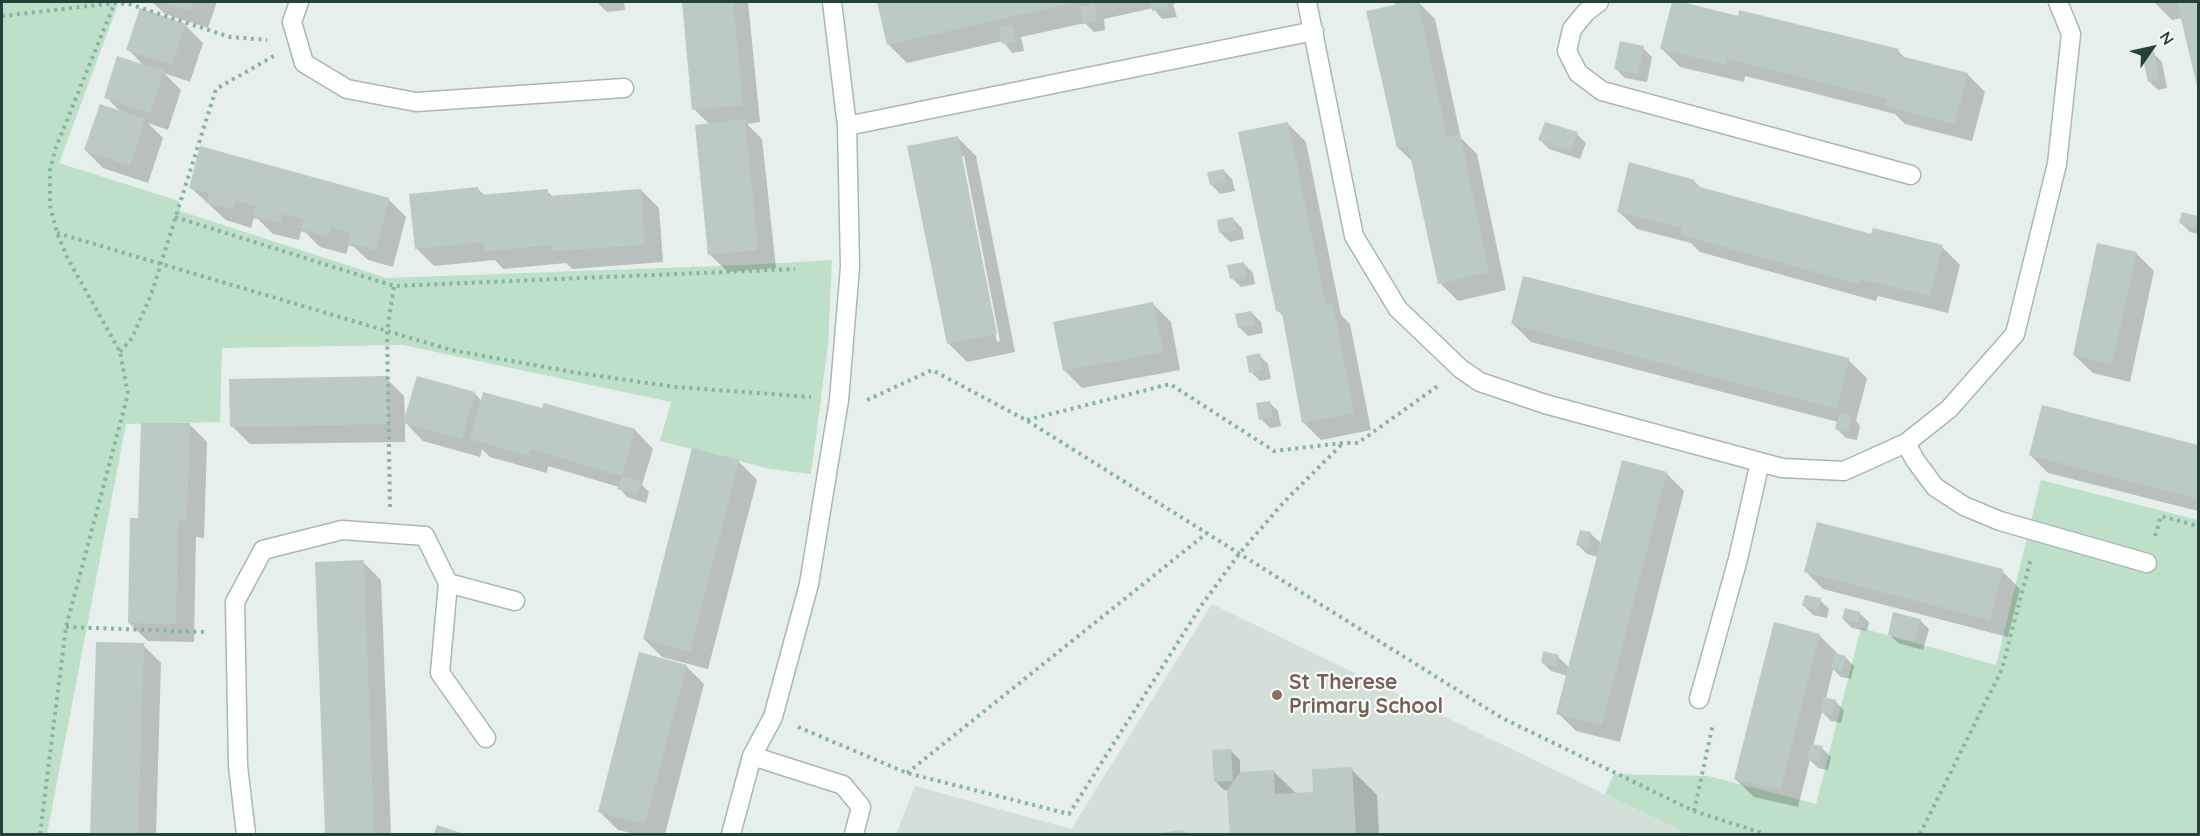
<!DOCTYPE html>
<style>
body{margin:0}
#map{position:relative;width:2200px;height:836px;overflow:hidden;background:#e6efeb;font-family:Quicksand,sans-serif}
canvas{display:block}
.frame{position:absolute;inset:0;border:3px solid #24423a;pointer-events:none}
.north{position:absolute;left:2122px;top:18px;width:60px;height:60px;-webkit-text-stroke:4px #f7fbf9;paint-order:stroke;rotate:56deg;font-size:16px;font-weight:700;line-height:24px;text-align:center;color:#24423a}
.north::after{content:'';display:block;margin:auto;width:21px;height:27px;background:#24423a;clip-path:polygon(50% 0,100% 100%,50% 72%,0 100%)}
</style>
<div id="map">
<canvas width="2200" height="836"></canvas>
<div class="frame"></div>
<div class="north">N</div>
</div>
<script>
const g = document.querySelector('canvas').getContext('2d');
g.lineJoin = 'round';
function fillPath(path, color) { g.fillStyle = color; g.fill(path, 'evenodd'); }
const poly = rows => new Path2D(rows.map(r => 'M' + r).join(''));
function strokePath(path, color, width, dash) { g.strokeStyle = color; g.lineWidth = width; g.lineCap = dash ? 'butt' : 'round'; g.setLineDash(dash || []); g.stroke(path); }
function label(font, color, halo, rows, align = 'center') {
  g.font = font + ' Quicksand,sans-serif'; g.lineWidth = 4.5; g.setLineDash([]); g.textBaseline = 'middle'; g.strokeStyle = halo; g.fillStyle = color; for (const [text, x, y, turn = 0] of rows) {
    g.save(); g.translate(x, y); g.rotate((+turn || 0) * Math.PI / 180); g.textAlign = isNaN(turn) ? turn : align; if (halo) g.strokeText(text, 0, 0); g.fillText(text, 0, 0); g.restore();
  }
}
fillPath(poly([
 [1212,604,1687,834,896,834,915,786,1071,829]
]), '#d4dfda');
fillPath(poly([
 [2,2,119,2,59,163,179,201,180,211,387,278,745,265,832,260,828,345,811,474,770,469,660,441,671,402,403,345,222,348,220,422,126,424,47,834,2,834],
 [2041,480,2198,520,2198,834,1687,834,1605,794,1614,774,1708,776,1816,804,1861,628,1996,665]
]), '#bfe0c8');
fillPath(poly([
 [152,2,217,2,208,28,165,14],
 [597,2,624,2,625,10,607,12],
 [683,2,748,2,760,122,747,124,762,139,776,268,728,272,709,254,710,125,694,109],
 [879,2,1183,2,1173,4,1177,17,1162,19,1153,8,1104,19,1105,30,1094,32,1085,23,1021,37,1024,51,1012,53,1003,41,907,63,889,45],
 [1393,2,1418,2,1435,19,1461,138,1477,154,1506,290,1458,301,1440,283,1414,163,1398,148,1397,5],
 [1674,2,1898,51,1906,59,1967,74,1985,92,1972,141,1905,124,1895,114,1809,92,1745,76,1744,82,1680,67,1662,49],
 [2154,2,2198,2,2198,88,2182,18,2172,20],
 [185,25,203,43,190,82,164,73,181,90,168,130,148,123,163,138,148,183,103,168,85,150,121,112,106,97,145,67,128,49],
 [1643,48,1652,57,1647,82,1625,78,1616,69],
 [2153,53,2162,62,2167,88,2158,90,2149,81],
 [1288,124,1306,142,1341,315,1350,324,1371,430,1321,440,1303,422,1284,317,1277,310],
 [1577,134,1586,143,1580,159,1549,149,1540,140],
 [958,138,976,156,1015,352,967,362,949,344,909,147],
 [961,156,964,156,1000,341,997,342],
 [1223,170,1232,179,1235,191,1220,194,1211,184],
 [1694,181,1702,189,1872,236,1942,247,1960,265,1948,313,1878,296,1876,301,1700,252,1691,243,1637,229,1618,211],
 [191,188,388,199,406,217,393,267,368,260,354,247,349,245,346,254,320,247,306,233,301,231,299,240,273,234,258,219,254,218,251,228,226,220],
 [478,189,485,196,547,191,553,197,641,190,659,208,663,262,572,269,566,263,503,269,495,260,434,266,416,248],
 [2197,217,2198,219,2198,234,2190,232,2181,223],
 [1233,219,1242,228,1244,239,1230,242,1221,233],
 [2136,253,2154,271,2130,382,2093,373,2074,355],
 [1244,264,1253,273,1255,284,1241,287,1232,278],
 [1153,304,1171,322,1180,370,1082,388,1064,370],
 [1252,313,1261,322,1263,333,1248,336,1239,327],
 [1513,324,1848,360,1867,378,1856,421,1860,426,1857,440,1846,438,1837,429,1838,422,1531,342],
 [1259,355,1268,364,1271,379,1260,381,1251,372],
 [418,377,475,394,482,401,543,410,635,430,653,449,642,485,649,492,646,503,627,497,619,487,548,466,547,473,490,457,482,449,480,457,423,441,405,422,405,442,250,444,232,426,386,378,404,396,405,420],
 [1269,402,1278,411,1281,426,1270,428,1261,419],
 [2043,407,2198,446,2198,511,2048,473,2030,455],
 [189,424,207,442,204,538,196,537,194,642,148,641,129,623,139,520],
 [693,450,739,462,757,480,708,669,662,657,644,639],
 [1666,473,1684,491,1620,742,1576,731,1558,713,1568,676,1551,671,1542,662,1558,657,1570,668,1598,557,1587,554,1578,545,1581,531,1591,534,1602,544],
 [363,562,381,580,391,834,327,834,316,564],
 [1805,571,2002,571,2020,589,2008,637,1823,589],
 [1820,600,1829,609,1827,618,1813,615,1804,606],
 [1859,613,1869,622,1867,631,1852,628,1843,619],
 [1920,620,1929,629,1923,650,1898,643,1889,634],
 [1819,635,1837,653,1837,655,1845,657,1854,666,1851,679,1841,677,1833,669,1826,699,1835,701,1844,710,1841,723,1831,721,1822,712,1813,746,1822,748,1831,757,1828,770,1818,768,1810,760,1798,807,1754,797,1735,779],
 [97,643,143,645,161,663,156,834,91,834],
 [686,666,704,684,665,834,636,834,618,830,600,812],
 [1231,751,1240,760,1240,774,1273,771,1297,794,1315,793,1351,769,1377,795,1379,834,1231,834,1228,790,1224,790,1215,781]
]), '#0003');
fillPath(poly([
 [161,2,193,2,190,11],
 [682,2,733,2,743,105,692,110],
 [877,2,1076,2,887,45],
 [1150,2,1167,2,1168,8,1152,11],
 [1408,2,1418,2,1447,137,1460,134,1489,272,1438,284,1408,146,1397,148,1366,11],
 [1672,2,1682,2,1738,16,1739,10,1899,49,1897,55,1968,73,1954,124,1885,106,1886,99,1790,74,1727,59,1726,65,1660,49],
 [2177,2,2198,2,2198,90],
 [1094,4,1097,21,1083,24,1080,7],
 [140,8,186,24,172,65,126,50],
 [1013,25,1015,42,1002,44,999,27],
 [1620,41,1644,46,1638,74,1614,69],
 [2154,51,2159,80,2148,82,2142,54],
 [117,56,164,71,150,113,104,98],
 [100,104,145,119,130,166,84,150],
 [745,119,758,250,708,255,695,125],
 [1288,122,1326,305,1333,304,1354,413,1302,423,1282,313,1276,311,1238,132],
 [1545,122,1578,132,1571,151,1538,140],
 [958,136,997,334,947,344,907,146],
 [200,146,389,198,376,250,348,243,351,233,331,228,328,237,301,229,304,219,283,214,281,223,253,216,256,206,236,201,234,210,206,203,209,193,189,188],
 [1629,162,1695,180,1693,185,1871,234,1873,228,1943,245,1930,296,1860,279,1858,284,1681,235,1682,228,1617,212],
 [1224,169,1226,182,1210,185,1207,172],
 [478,187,479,195,548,189,548,196,641,189,645,245,552,251,552,245,484,251,483,242,415,249,409,194],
 [2182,212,2197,216,2195,227,2179,223],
 [1233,217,1236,230,1219,233,1217,220],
 [2097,243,2137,252,2112,364,2073,355],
 [1244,262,1247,276,1230,279,1227,265],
 [1523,276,1849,358,1837,409,1511,324],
 [1153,302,1163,352,1063,371,1053,322],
 [1252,311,1255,325,1238,328,1235,314],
 [1260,353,1263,370,1249,373,1246,356],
 [387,376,388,424,230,427,229,379],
 [417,376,475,392,462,439,403,423],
 [483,392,542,408,544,403,635,429,622,476,530,449,529,456,470,439],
 [1270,401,1273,417,1259,420,1256,403],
 [2042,405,2198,445,2198,499,2029,455],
 [1839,413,1852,415,1848,432,1835,429],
 [141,423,190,423,187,520,178,520,176,624,128,623,130,518,138,518],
 [692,448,739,460,690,652,643,639],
 [1622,460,1667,472,1602,725,1556,714],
 [622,476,641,482,637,495,617,489],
 [1817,522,2003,569,1990,620,1804,572],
 [1580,530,1591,532,1588,548,1576,545],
 [364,560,374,834,325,834,315,562],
 [1805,595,1821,598,1818,610,1802,606],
 [1845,608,1860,612,1858,623,1842,619],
 [1893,612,1921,619,1914,642,1888,635],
 [1774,622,1820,634,1780,790,1734,779],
 [96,642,144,643,138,834,90,834],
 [1543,651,1559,655,1556,667,1541,663],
 [639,652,687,665,645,824,598,812],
 [1834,653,1846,656,1842,671,1831,669],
 [1824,697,1836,700,1832,715,1820,712],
 [1811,744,1823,746,1819,762,1807,759],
 [1231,749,1233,781,1214,782,1212,750],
 [1352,767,1356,834,1230,834,1227,791,1240,772,1274,770,1275,794,1313,792,1312,769],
 [437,825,464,834,434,834],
 [1183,830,1188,834,1160,834,1160,833]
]), '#bbcac4');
const minor = poly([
 [299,2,292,22,304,63,347,89,416,102,624,88],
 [1307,2,1354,236,1398,309,1461,369,1480,382,1545,404,1782,468,1844,471,1906,443,1949,409,2015,334,2057,164,2071,34,2058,2],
 [1599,2,1586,12,1572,29,1567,51,1578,73,1602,91,1911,175],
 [847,126,1314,31],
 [1906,443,1915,460,1935,487,1964,506,2000,521,2147,563],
 [448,583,515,601],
 [1699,699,1738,559,1760,462],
 [752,756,843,785,861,807,854,834],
 [246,834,238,766,235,602,263,550,342,530,425,536,448,583,440,673,486,738],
 [731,834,752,756,773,717,809,584,839,400,850,267,847,126,832,2]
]);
strokePath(minor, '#a8b8b2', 21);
strokePath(poly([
 [2,16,115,3,129,4,230,37,267,40],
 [175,217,394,286,795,269],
 [57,233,451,350,578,373,676,387,811,397],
 [120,352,132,338,151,295,216,89,274,56],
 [867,400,932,370,1026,420,1502,718,1694,811,1765,834],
 [1027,420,1170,384,1274,451,1343,443,1358,443,1439,385],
 [390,507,387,331,394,286],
 [2155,536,2161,516,2198,526],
 [66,627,206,632],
 [798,727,907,773,1069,814,1201,606,1239,554,1283,503,1343,443],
 [907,773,1207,533],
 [1694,811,1713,724],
 [40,834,66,627,128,394,120,352,67,257,57,233,50,206,50,170,56,147,115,2],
 [1920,834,2002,669,2031,558]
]), '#86b3a5', 4, [3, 4.5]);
strokePath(minor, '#fff', 18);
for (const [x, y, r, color] of [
 [1277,695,6,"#8d6e63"]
]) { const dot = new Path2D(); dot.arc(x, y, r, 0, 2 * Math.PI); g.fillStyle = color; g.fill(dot); strokePath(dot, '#f7fbf9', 2); }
label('bold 21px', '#785e54', '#f7fbf9', [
 ["St Therese",1289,683],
 ["Primary School",1289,707]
], 'left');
</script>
